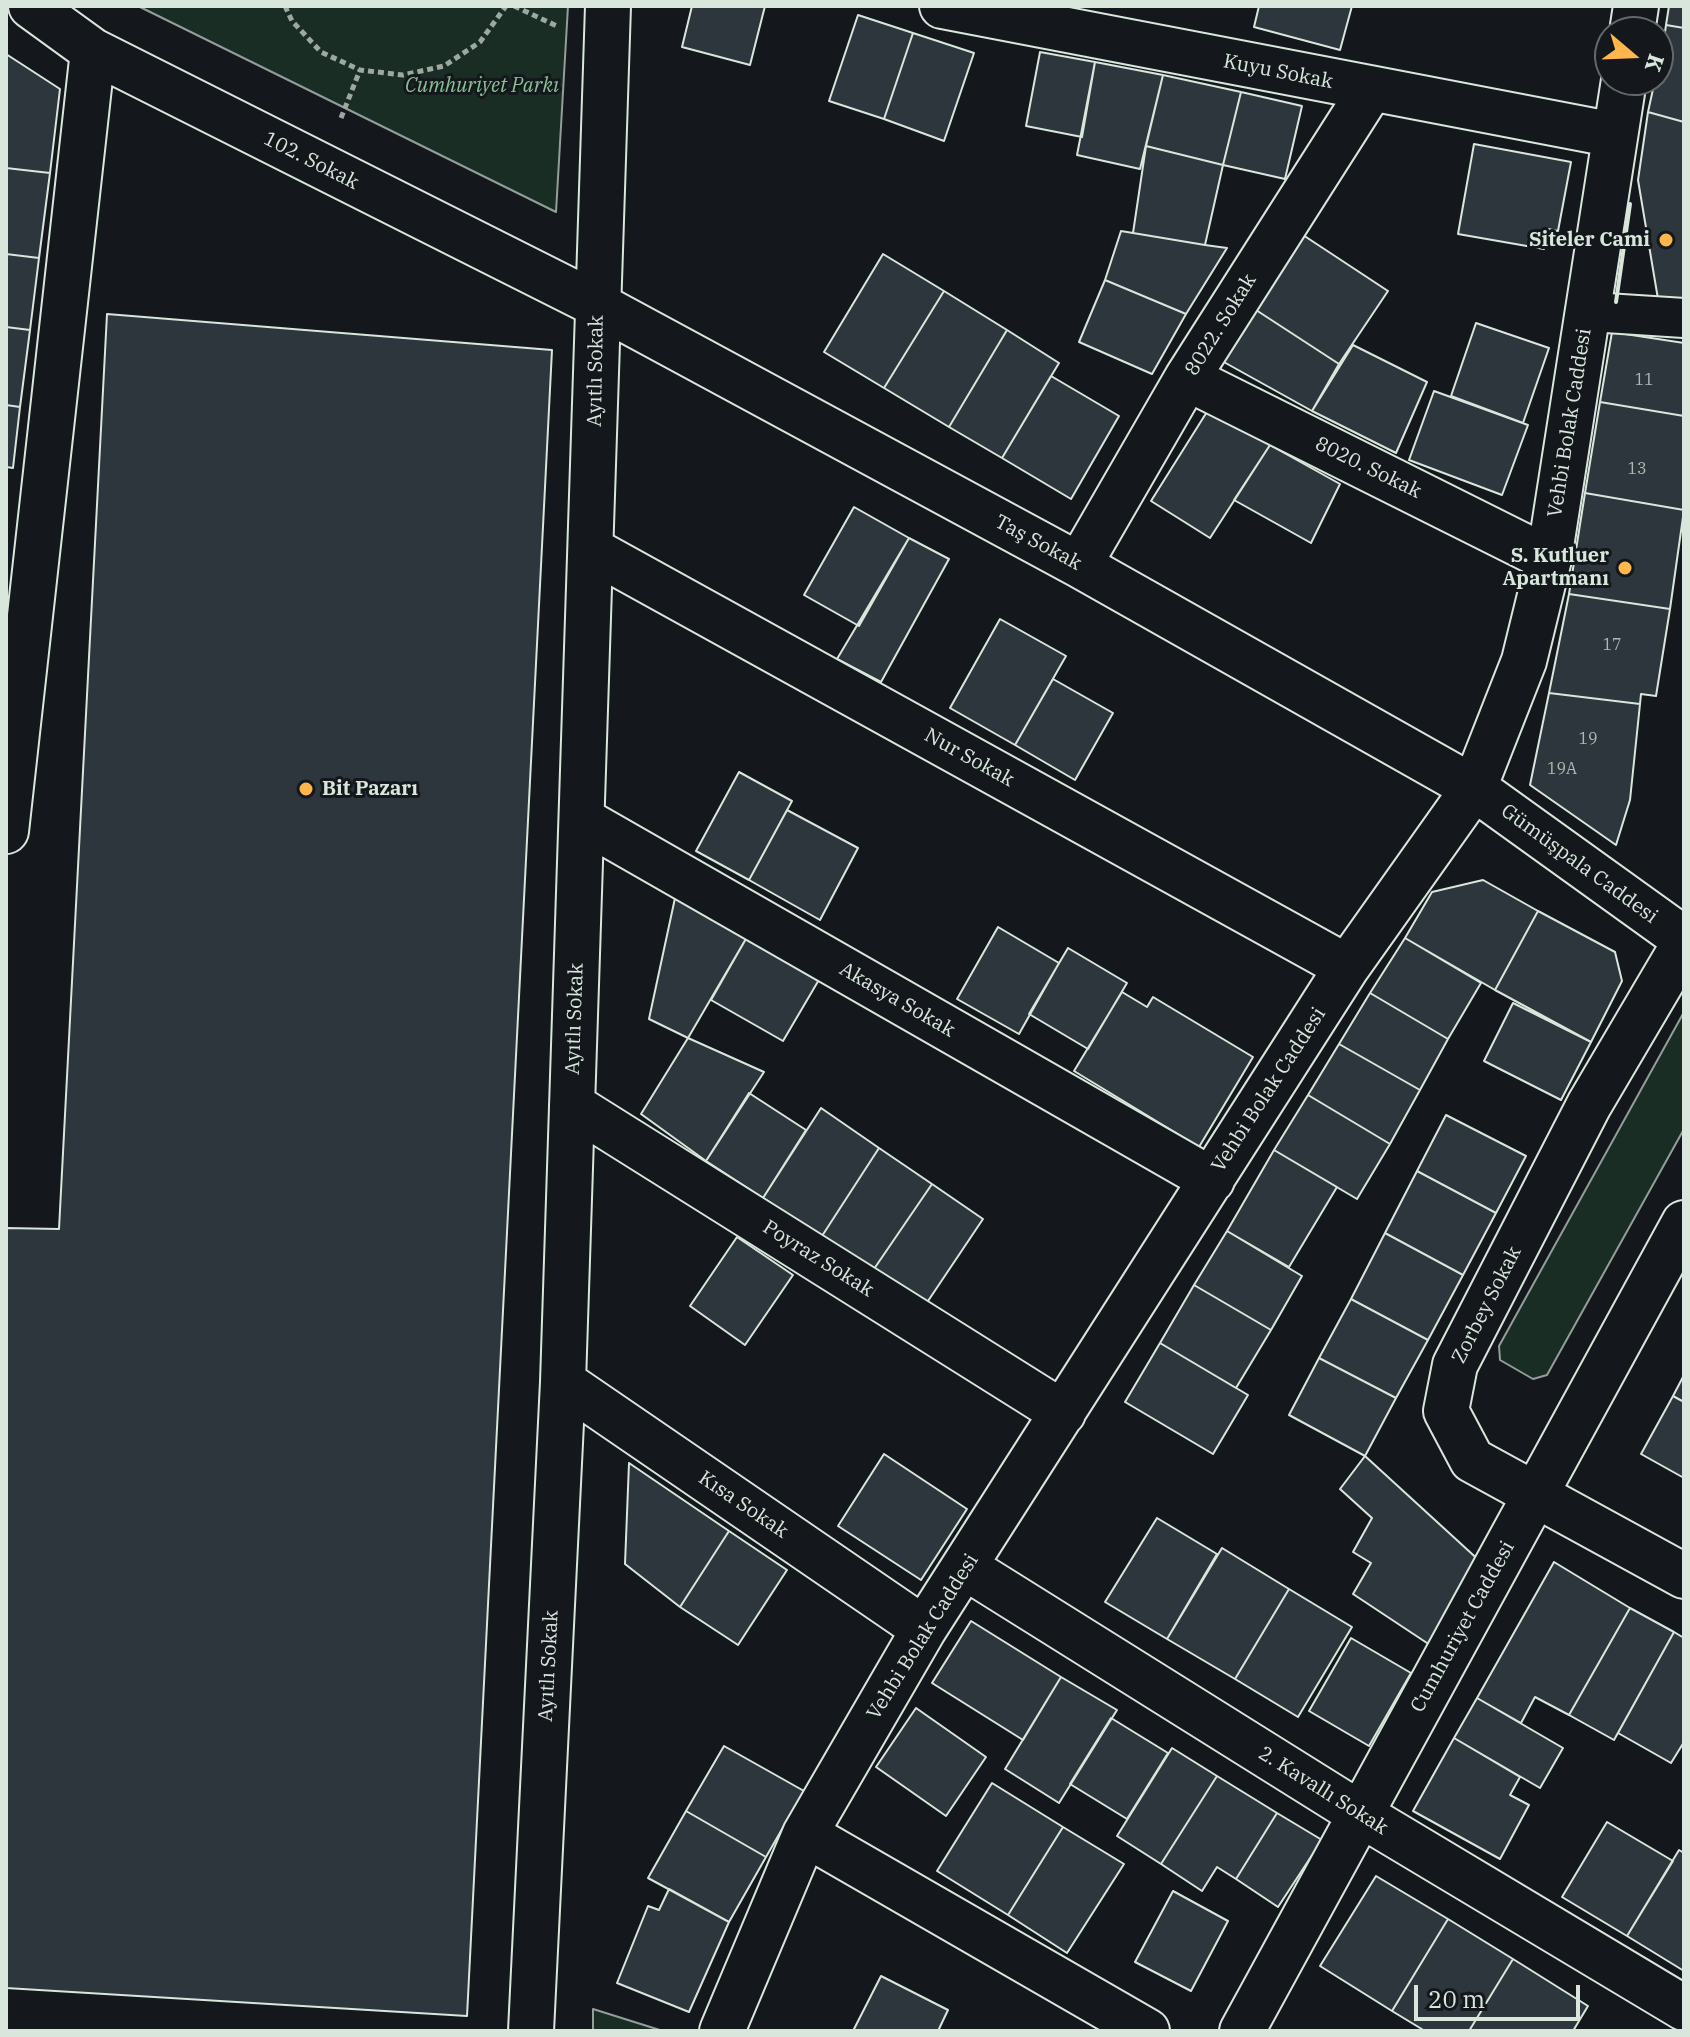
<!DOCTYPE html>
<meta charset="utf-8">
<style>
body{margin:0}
#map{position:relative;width:1690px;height:2037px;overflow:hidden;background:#14181c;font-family:"IBM Plex Serif",serif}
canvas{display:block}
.frame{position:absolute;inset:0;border:8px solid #d8e6dc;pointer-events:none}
.north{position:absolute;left:1594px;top:16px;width:80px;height:80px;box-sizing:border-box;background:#14181c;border:2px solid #626a69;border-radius:50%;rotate:109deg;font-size:22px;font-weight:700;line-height:32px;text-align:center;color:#d8e6dc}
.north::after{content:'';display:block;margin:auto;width:28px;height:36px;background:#ffb74d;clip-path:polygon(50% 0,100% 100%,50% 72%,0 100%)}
.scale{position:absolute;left:1414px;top:1985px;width:166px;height:36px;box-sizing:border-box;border:4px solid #d8e6dc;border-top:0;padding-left:10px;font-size:24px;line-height:28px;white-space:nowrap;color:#d8e6dc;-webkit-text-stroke:6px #14181c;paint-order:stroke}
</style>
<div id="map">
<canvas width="1690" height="2037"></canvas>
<div class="frame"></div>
<div class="north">K</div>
<div class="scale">20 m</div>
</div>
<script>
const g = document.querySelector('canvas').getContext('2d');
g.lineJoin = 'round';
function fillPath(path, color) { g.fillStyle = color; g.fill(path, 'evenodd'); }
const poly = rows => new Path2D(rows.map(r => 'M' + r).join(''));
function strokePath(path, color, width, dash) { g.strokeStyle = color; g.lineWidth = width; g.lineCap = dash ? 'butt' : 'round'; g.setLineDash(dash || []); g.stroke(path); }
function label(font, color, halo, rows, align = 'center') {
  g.font = font + ' "IBM Plex Serif",serif'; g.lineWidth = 6; g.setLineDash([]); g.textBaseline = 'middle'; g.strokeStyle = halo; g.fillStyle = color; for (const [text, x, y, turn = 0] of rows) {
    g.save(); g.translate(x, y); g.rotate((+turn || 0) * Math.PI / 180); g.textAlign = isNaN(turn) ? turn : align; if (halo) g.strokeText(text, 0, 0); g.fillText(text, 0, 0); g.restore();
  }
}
const green = poly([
 [138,6,568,6,556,212,138,6],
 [1684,1012,1684,1129,1547,1375,1533,1379,1500,1360,1499,1346,1684,1012],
 [593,2009,663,2031,593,2031,593,2009]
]);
fillPath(green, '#1a2d24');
strokePath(green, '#939e99', 2);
const building = poly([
 [692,6,765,6,750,65,682,47,692,6],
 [1259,6,1352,6,1340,50,1254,27,1259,6],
 [1669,6,1684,6,1684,28,1666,25,1669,6],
 [858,15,913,33,884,119,829,101,858,15],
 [1666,25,1684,28,1684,122,1648,112,1655,80,1658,80,1666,25],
 [913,33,974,53,944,141,884,119,913,33],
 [1040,52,1095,62,1082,137,1026,126,1040,52],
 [6,54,60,89,50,173,6,168,6,54],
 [1095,62,1163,75,1140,169,1077,155,1095,62],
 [1163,75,1241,92,1223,165,1146,146,1163,75],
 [1241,92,1302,106,1285,179,1223,165,1241,92],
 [1648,112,1684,122,1684,300,1659,305,1638,180,1648,112],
 [1474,144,1571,162,1558,231,1548,229,1544,249,1458,234,1474,144],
 [1146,146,1223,165,1205,245,1133,233,1146,146],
 [6,168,50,173,39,258,6,254,6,168],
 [1121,231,1205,245,1227,248,1186,314,1105,280,1121,231],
 [1303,235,1388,291,1339,364,1256,310,1303,235],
 [6,254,39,258,30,330,6,327,6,254],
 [883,254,944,291,884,388,824,352,883,254],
 [1105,280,1186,314,1152,374,1079,342,1105,280],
 [944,291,1007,330,949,427,884,388,944,291],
 [1256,310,1339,364,1312,411,1222,361,1256,310],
 [107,314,552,350,467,2016,6,1988,6,1228,59,1229,107,314],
 [1476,323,1549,348,1523,423,1451,396,1476,323],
 [6,327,30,330,20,407,6,405,6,327],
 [1007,330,1059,363,1002,458,949,427,1007,330],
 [1612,332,1684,343,1684,416,1600,402,1612,332],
 [1353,345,1427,382,1396,453,1312,411,1353,345],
 [1051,376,1119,416,1071,499,1002,458,1051,376],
 [1434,391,1528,425,1502,495,1409,460,1434,391],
 [1600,402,1684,416,1684,510,1585,493,1600,402],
 [6,405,20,407,13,468,6,467,6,405],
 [1210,407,1270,445,1210,538,1151,501,1210,407],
 [1270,445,1340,484,1311,543,1234,500,1270,445],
 [1585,493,1684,510,1670,609,1569,594,1585,493],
 [854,507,909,538,859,626,804,595,854,507],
 [909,538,949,559,881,682,837,659,909,538],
 [1569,594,1670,609,1656,696,1641,694,1640,704,1549,693,1569,594],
 [1000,619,1066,656,1015,745,950,708,1000,619],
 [1053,679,1113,713,1075,780,1015,745,1053,679],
 [1549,693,1640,704,1630,800,1616,845,1530,785,1549,693],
 [739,772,792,801,749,880,696,851,739,772],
 [787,810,858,848,820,920,749,880,787,810],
 [1483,880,1538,911,1495,990,1405,938,1432,892,1483,880],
 [675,898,747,937,688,1038,649,1019,675,898],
 [1538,911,1615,952,1622,981,1591,1042,1495,990,1538,911],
 [998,927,1059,963,1019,1034,957,999,998,927],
 [747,937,820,978,783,1041,711,1000,747,937],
 [1405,938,1481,983,1448,1039,1370,993,1405,938],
 [1068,948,1127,983,1088,1049,1029,1014,1068,948],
 [1122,992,1147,1007,1153,997,1253,1057,1199,1147,1074,1071,1122,992],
 [1370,993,1448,1039,1420,1090,1339,1044,1370,993],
 [1513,1003,1591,1042,1561,1100,1484,1061,1513,1003],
 [688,1038,764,1072,706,1161,641,1114,688,1038],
 [1339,1044,1420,1090,1390,1144,1308,1095,1339,1044],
 [749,1093,806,1130,763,1198,706,1161,749,1093],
 [1308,1095,1390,1144,1357,1199,1274,1150,1308,1095],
 [821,1108,879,1148,822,1236,763,1198,821,1108],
 [1446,1115,1526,1156,1496,1213,1417,1171,1446,1115],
 [879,1148,932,1184,874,1269,822,1236,879,1148],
 [1274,1150,1337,1187,1289,1267,1227,1231,1274,1150],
 [1417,1171,1496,1213,1463,1275,1385,1233,1417,1171],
 [932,1184,983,1219,926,1304,874,1269,932,1184],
 [1227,1231,1302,1276,1271,1330,1194,1285,1227,1231],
 [1385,1233,1463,1275,1428,1340,1351,1299,1385,1233],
 [737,1237,793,1275,745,1345,690,1306,737,1237],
 [1194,1285,1271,1330,1236,1388,1160,1343,1194,1285],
 [1351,1299,1428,1340,1396,1398,1319,1358,1351,1299],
 [1160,1343,1248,1395,1213,1454,1125,1402,1160,1343],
 [1319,1358,1396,1398,1365,1456,1289,1415,1319,1358],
 [1684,1375,1684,1402,1673,1396,1684,1375],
 [1673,1396,1684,1402,1684,1478,1641,1454,1673,1396],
 [884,1454,967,1509,921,1580,838,1526,884,1454],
 [1365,1456,1483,1564,1430,1645,1353,1594,1371,1563,1353,1552,1372,1518,1340,1489,1365,1456],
 [629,1463,729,1531,680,1607,625,1564,629,1463],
 [1157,1518,1217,1554,1167,1639,1105,1602,1157,1518],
 [729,1531,787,1570,738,1645,680,1607,729,1531],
 [1222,1548,1289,1589,1235,1679,1167,1639,1222,1548],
 [1554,1562,1630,1608,1569,1715,1535,1697,1521,1723,1477,1698,1554,1562],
 [1289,1589,1352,1627,1298,1717,1235,1679,1289,1589],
 [1630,1608,1674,1632,1614,1740,1569,1715,1630,1608],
 [971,1621,1061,1677,1023,1740,932,1683,971,1621],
 [1674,1632,1684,1638,1684,1742,1671,1763,1618,1733,1674,1632],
 [1351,1638,1411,1673,1369,1746,1309,1711,1351,1638],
 [1061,1677,1117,1710,1059,1803,1005,1769,1061,1677],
 [1477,1698,1563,1748,1540,1788,1454,1738,1477,1698],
 [916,1708,986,1757,946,1816,876,1767,916,1708],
 [1111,1718,1168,1753,1127,1819,1070,1784,1111,1718],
 [1454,1738,1520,1777,1510,1795,1529,1805,1500,1859,1413,1811,1454,1738],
 [724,1746,804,1791,766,1857,686,1811,724,1746],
 [1172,1748,1217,1776,1161,1864,1117,1836,1172,1748],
 [1217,1776,1277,1813,1236,1879,1217,1867,1202,1891,1161,1864,1217,1776],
 [992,1783,1063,1827,1008,1915,937,1871,992,1783],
 [686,1811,766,1857,729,1922,648,1878,686,1811],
 [1277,1813,1322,1840,1278,1907,1236,1879,1277,1813],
 [1607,1822,1673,1861,1627,1936,1562,1897,1607,1822],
 [1063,1827,1124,1864,1067,1953,1008,1915,1063,1827],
 [1679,1850,1684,1853,1684,1971,1627,1936,1679,1850],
 [1376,1876,1448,1919,1392,2011,1320,1966,1376,1876],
 [669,1889,729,1922,689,2012,617,1983,648,1906,659,1910,669,1889],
 [1173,1891,1228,1921,1191,1991,1135,1962,1173,1891],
 [1448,1919,1513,1959,1469,2031,1425,2031,1392,2011,1448,1919],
 [1513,1959,1588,2006,1573,2031,1469,2031,1513,1959],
 [881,1976,948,2010,938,2031,853,2031,881,1976]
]);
fillPath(building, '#2c363c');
strokePath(building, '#d8e6dc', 2);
const pedestrian = poly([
 [1606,313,1684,318]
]);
const minor = poly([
 [31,6,93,51,598,305,1079,565,1474,788,1684,939],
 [942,6,1615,135],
 [1632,32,1636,6],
 [1187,378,1549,559],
 [592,550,1347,967],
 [1079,565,1187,378,1371,89],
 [583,820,1212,1180],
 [6,831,93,51],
 [1684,944,1589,1105,1455,1365,1446,1411,1472,1460,1684,1576],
 [572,1105,1063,1413],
 [563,1382,924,1629],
 [965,1567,1360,1814,1684,2008],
 [805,1834,1147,2031],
 [531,2031,563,1382,608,6],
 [722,2031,805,1834,924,1629,1347,967,1474,788,1524,661,1549,559,1624,80],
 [1242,2031,1684,1223]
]);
strokePath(pedestrian, '#d8e6dc', 42);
strokePath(minor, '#d8e6dc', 48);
strokePath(poly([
 [285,6,292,21,321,52,360,70,403,75,444,66,480,42,506,6],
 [514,6,557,26],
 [341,118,360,70]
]), '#9da8a2', 5, [6, 4]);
strokePath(pedestrian, '#14181c', 38);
strokePath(minor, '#14181c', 44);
strokePath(poly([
 [1616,302,1630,204]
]), '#d8e6dc', 4);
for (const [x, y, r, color] of [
 [1666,240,8,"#ffb74d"],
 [1625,568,8,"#ffb74d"],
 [306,789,8,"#ffb74d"]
]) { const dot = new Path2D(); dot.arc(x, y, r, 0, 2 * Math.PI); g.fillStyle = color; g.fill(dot); strokePath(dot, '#14181c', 3); }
label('16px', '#adbab4', null, [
 ["11",1644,380],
 ["13",1637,469],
 ["17",1612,645],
 ["19",1588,739],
 ["19A",1562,769]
]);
label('20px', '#d8e6dc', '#14181c', [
 ["Kuyu Sokak",1278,72,11],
 ["102. Sokak",311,161,27],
 ["8022. Sokak",1221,325,-58],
 ["Ayıtlı Sokak",596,371,-89],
 ["Vehbi Bolak Caddesi",1570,423,-81],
 ["8020. Sokak",1368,468,26],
 ["Taş Sokak",1038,543,28],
 ["Nur Sokak",969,758,29],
 ["Gümüşpala Caddesi",1579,864,36],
 ["Akasya Sokak",897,1000,30],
 ["Ayıtlı Sokak",575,1019,-88],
 ["Vehbi Bolak Caddesi",1269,1090,-57],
 ["Poyraz Sokak",818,1259,32],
 ["Zorbey Sokak",1487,1305,-63],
 ["Kısa Sokak",743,1505,34],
 ["Cumhuriyet Caddesi",1463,1627,-61],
 ["Vehbi Bolak Caddesi",923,1637,-58],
 ["Ayıtlı Sokak",549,1666,-87],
 ["2. Kavallı Sokak",1323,1791,32]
]);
label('italic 20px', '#8ac095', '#14181c', [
 ["Cumhuriyet Parkı",482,86]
]);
label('bold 20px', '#d8e6dc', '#14181c', [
 ["Siteler Cami",1650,240],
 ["S. Kutluer",1609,556],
 ["Apartmanı",1609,579],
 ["Bit Pazarı",322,789,"left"]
], 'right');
</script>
